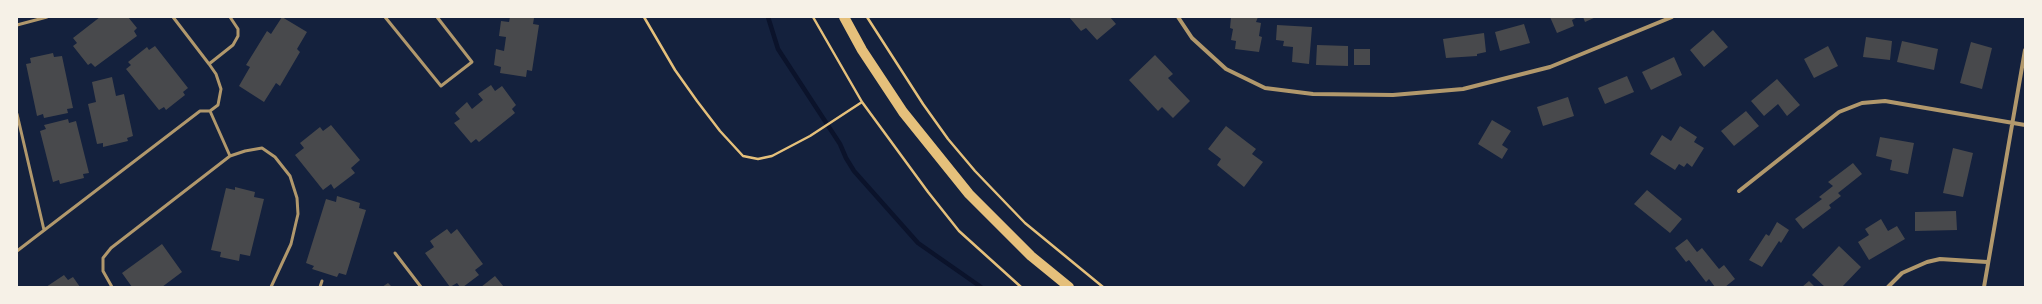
<!DOCTYPE html>
<style>
body{margin:0}
#map{position:relative;width:2042px;height:304px;overflow:hidden;background:#14213d;font-family:Signika,sans-serif}
canvas{display:block}
.frame{position:absolute;inset:0;border:18px solid #f6f1e7;pointer-events:none}
</style>
<div id="map">
<canvas width="2042" height="304"></canvas>
<div class="frame"></div>
</div>
<script>
const g = document.querySelector('canvas').getContext('2d');
g.lineJoin = 'round';
const poly = rows => new Path2D(rows.map(r => 'M' + r).join(''));
function strokePath(path, color, width, dash) { g.strokeStyle = color; g.lineWidth = width; g.lineCap = dash ? 'butt' : 'round'; g.setLineDash(dash || []); g.stroke(path); }
function fillPath(path, color) { g.fillStyle = color; g.fill(path, 'evenodd'); }
strokePath(poly([
 [768,17,778,49,840,144,846,158,854,171,918,243,981,287]
]), '#0b132b', 4.5);
fillPath(poly([
 [100,17,128,17,137,28,134,31,137,36,95,67,91,63,88,65,73,46,77,43,73,38],
 [282,17,307,32,297,49,300,52,280,86,276,83,264,102,239,86,250,67,246,65,267,31,271,34],
 [510,17,534,18,533,24,539,25,532,71,527,70,526,77,500,73,501,67,494,65,496,49,504,51,506,37,499,36,501,21,509,22],
 [1069,17,1110,17,1116,24,1097,40,1086,28,1081,31],
 [1231,17,1258,17,1256,22,1261,23,1259,36,1262,37,1259,52,1235,49,1236,41,1231,40,1233,29,1230,28],
 [1550,17,1578,17,1572,20,1574,26,1557,33],
 [1583,17,1596,17,1585,22],
 [1524,24,1530,43,1500,51,1495,32],
 [1277,25,1312,27,1309,64,1292,62,1293,47,1283,46,1284,41,1276,40],
 [1713,30,1728,47,1704,67,1690,50],
 [1484,33,1486,52,1477,54,1477,56,1446,58,1443,39],
 [1866,37,1892,41,1890,60,1863,57],
 [1902,41,1938,49,1934,70,1897,62],
 [1971,42,1992,48,1982,89,1960,83],
 [1317,45,1348,46,1348,66,1316,65],
 [155,46,188,88,183,92,185,95,166,110,164,107,159,110,126,69,131,65,128,62,147,47,149,50],
 [1828,46,1838,66,1814,78,1804,59],
 [1354,49,1370,49,1370,65,1354,65],
 [53,53,54,57,62,56,73,108,67,109,68,113,44,118,43,114,37,116,26,64,31,63,30,58],
 [1155,55,1173,74,1168,78,1190,101,1173,118,1162,107,1158,111,1129,80],
 [1674,57,1682,75,1651,90,1642,72],
 [1627,76,1634,92,1605,104,1598,88],
 [112,77,116,96,124,94,133,136,127,138,128,141,103,147,103,143,97,144,88,104,96,102,92,82],
 [1777,79,1800,105,1787,116,1778,104,1764,116,1751,101],
 [491,85,495,91,502,86,516,105,512,109,515,113,479,142,476,139,471,143,454,123,460,119,455,113,467,102,472,109,483,100,478,94],
 [1568,97,1574,116,1543,126,1537,107],
 [1746,111,1759,126,1734,146,1721,131],
 [68,119,69,123,76,121,89,173,83,174,84,178,60,184,59,180,53,182,40,131,46,129,44,125],
 [1492,120,1511,131,1502,145,1508,149,1502,159,1478,144],
 [331,125,360,160,351,168,355,173,334,189,331,184,323,190,295,155,304,148,300,143,320,127,323,131],
 [1226,126,1256,149,1252,154,1263,162,1244,187,1217,165,1221,159,1208,149],
 [1680,126,1697,137,1694,142,1704,148,1692,167,1687,163,1684,167,1679,164,1675,170,1650,154,1662,135,1671,141],
 [1880,137,1914,143,1908,174,1890,170,1892,160,1876,156],
 [1953,148,1973,153,1963,197,1943,193],
 [1853,163,1862,174,1838,193,1841,196,1829,205,1831,208,1803,229,1795,219,1822,199,1819,197,1833,186,1828,182],
 [235,187,255,192,254,197,264,199,250,256,240,254,239,261,220,257,221,252,211,250,226,188,235,190],
 [1647,190,1682,219,1670,233,1634,204],
 [337,196,360,203,359,208,366,210,346,275,339,273,337,277,312,269,314,266,306,263,326,199,336,202],
 [1956,211,1957,230,1915,231,1915,212],
 [1881,219,1888,231,1897,226,1905,239,1869,260,1858,242,1869,235,1865,229],
 [1777,222,1789,230,1781,243,1779,241,1762,267,1749,260,1766,234,1769,236],
 [447,229,451,234,457,229,483,264,475,270,479,275,463,287,460,287,457,283,450,287,425,253,434,247,430,241],
 [1687,239,1697,252,1702,248,1719,269,1724,265,1735,279,1725,287,1715,287,1709,279,1706,282,1689,260,1686,262,1675,248],
 [162,244,182,272,162,287,132,287,122,273],
 [1839,246,1861,267,1842,287,1825,287,1812,275],
 [64,275,68,280,73,277,80,287,46,287],
 [495,276,504,287,481,287],
 [1809,281,1815,287,1802,287],
 [388,283,392,287,382,287]
]), '#48494c');
strokePath(poly([
 [644,17,675,70,697,101,720,131,743,156,758,159,772,156,810,136,862,102],
 [813,17,862,102,928,192,959,231,1021,287],
 [867,17,923,104,948,139,975,171,1025,223,1103,287]
]), '#e5c07b', 2.5);
strokePath(poly([
 [173,17,209,64],
 [385,17,441,86,472,62,437,17],
 [17,25,47,17],
 [210,111,230,156,245,151,262,148,275,157,290,176,297,198,298,214,291,244,271,287],
 [17,114,44,230],
 [17,251,200,111,210,111,218,105,221,89,216,74,209,64,233,45,238,36,238,29,230,17],
 [395,253,421,287],
 [112,287,103,271,103,258,111,248,230,156],
 [320,287,322,281]
]), '#b1986c', 3);
strokePath(poly([
 [1178,17,1192,38,1226,69,1265,88,1313,94,1393,95,1463,89,1550,67,1672,17],
 [1739,191,1839,112,1862,103,1885,101,2025,125],
 [1888,287,1902,273,1927,262,1940,259,1987,262],
 [1984,287,2025,50]
]), '#b1986c', 4);
strokePath(poly([
 [844,17,862,50,903,112,969,194,1031,256,1069,287]
]), '#e5c07b', 10);
</script>
